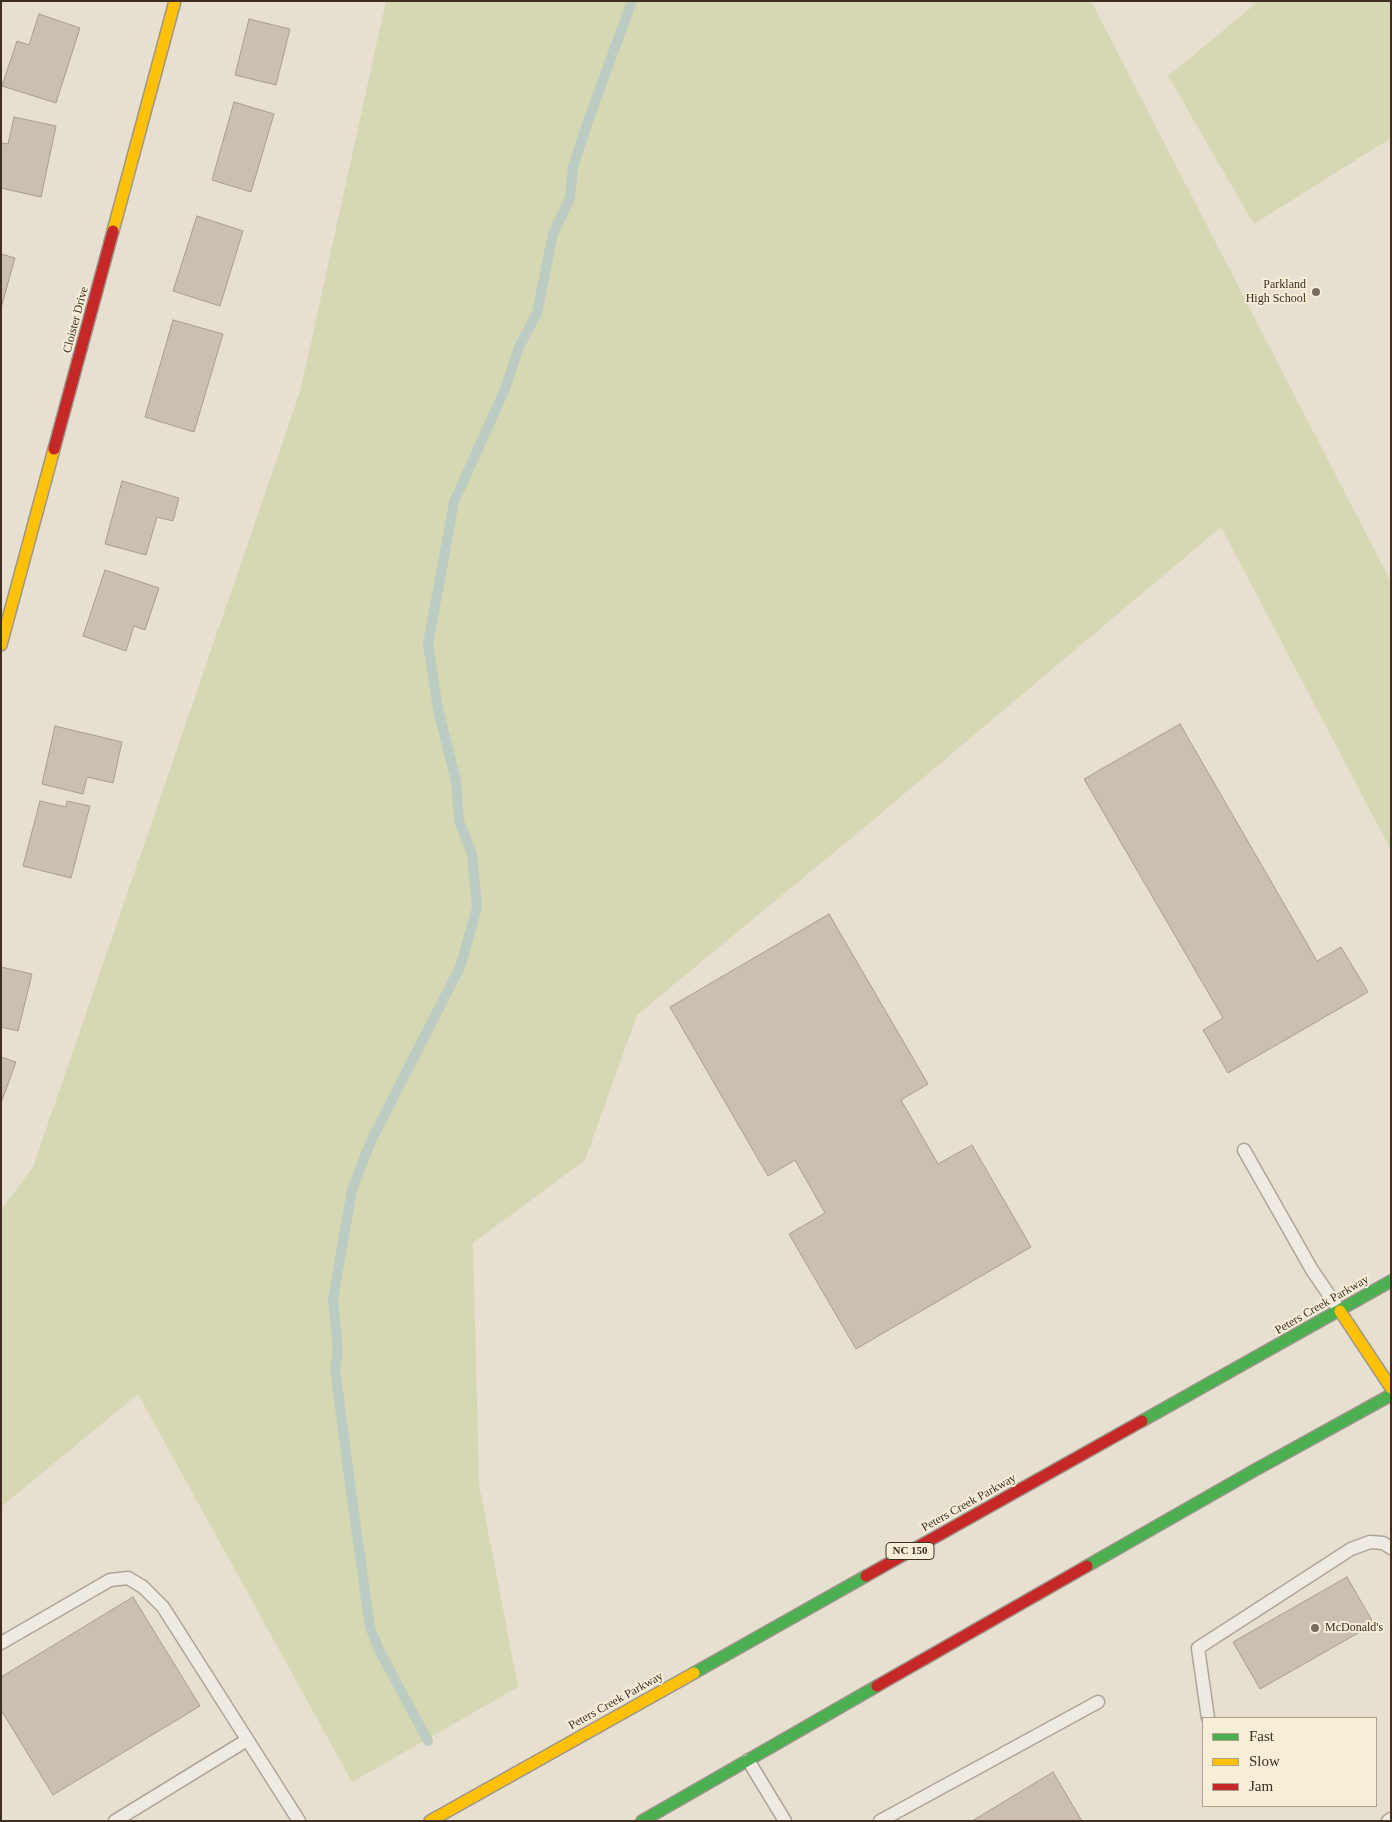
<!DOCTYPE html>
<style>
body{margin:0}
#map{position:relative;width:1392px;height:1822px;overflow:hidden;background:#e7e0d1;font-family:Georgia,serif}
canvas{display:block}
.frame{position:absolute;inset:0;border:2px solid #3d2e20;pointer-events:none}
.legend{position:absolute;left:1202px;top:1717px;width:175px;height:90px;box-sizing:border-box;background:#f7eed8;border:1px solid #ada18e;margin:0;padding:6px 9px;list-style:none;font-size:15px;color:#3d2e20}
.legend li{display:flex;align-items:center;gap:10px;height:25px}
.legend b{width:25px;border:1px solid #ada18e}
</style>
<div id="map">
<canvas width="1392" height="1822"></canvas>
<div class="frame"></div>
<ul class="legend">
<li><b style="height:6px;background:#4caf50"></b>Fast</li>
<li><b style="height:6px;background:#ffc107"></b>Slow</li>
<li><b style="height:6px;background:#c62828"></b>Jam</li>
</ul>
</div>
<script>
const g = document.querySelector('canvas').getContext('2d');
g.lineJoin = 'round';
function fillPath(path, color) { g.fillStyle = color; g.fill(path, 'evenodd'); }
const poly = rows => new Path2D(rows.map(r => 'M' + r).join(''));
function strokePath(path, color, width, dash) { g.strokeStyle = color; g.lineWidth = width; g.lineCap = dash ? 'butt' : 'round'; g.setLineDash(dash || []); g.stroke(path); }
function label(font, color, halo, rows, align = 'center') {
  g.font = font + ' Georgia,serif'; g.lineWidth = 4; g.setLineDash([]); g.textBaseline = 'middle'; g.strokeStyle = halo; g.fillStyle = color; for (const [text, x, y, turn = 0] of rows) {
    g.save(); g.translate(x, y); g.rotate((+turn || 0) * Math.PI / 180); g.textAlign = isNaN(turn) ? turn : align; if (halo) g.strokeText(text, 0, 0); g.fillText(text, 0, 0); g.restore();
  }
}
fillPath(poly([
 [386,1,1091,1,1391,582,1391,850,1221,527,866,826,637,1015,585,1160,473,1243,479,1484,518,1687,352,1782,138,1394,1,1507,1,1210,33,1167,300,392],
 [1259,1,1391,1,1391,138,1254,224,1168,76]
]), '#d6d7b3');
strokePath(poly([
 [428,1741,379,1650,370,1627,352,1499,335,1368,338,1352,333,1299,352,1190,371,1141,461,965,477,907,472,854,459,821,456,781,438,709,428,644,454,502,505,389,519,347,537,313,553,234,570,198,573,167,588,121,632,1]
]), '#bcccc2', 10);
const building = poly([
 [39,14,80,28,56,103,2,86,17,41,29,45,39,14],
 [249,19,290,29,276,85,235,75,249,19],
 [234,102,274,114,251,192,212,180,234,102],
 [14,117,56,126,41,197,1,188,1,143,8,144,14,117],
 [197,216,243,231,220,306,173,291,197,216],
 [1,254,15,258,1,308,1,254],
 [173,320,223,334,194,432,145,417,173,320],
 [122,481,179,498,173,521,157,517,146,555,105,544,122,481],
 [105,570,159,588,145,630,134,626,126,651,83,636,105,570],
 [1180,724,1317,961,1341,947,1368,992,1228,1073,1203,1030,1223,1018,1084,779,1180,724],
 [55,726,122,742,113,783,87,777,83,794,42,784,55,726],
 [40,801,66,807,67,801,90,806,71,878,23,866,40,801],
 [829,914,928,1084,901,1100,938,1164,972,1145,1031,1247,856,1349,789,1234,825,1213,795,1160,768,1176,670,1007,829,914],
 [1,967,32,974,18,1031,1,1027,1,967],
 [1,1057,16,1062,1,1103,1,1057],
 [1347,1577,1374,1624,1260,1689,1233,1642,1347,1577],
 [133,1597,200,1706,53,1795,1,1710,1,1677,133,1597],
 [1053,1772,1082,1821,972,1821,1053,1772]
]);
fillPath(building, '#cbbfb2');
strokePath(building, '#a89c90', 1);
const lane = poly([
 [1244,1150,1312,1270,1340,1311],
 [1,1643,110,1580,128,1578,143,1587,163,1607,299,1821],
 [1208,1718,1198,1648,1351,1549,1370,1542,1383,1543,1391,1548],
 [748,1760,785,1821],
 [115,1821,247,1740],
 [880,1821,1098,1702],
 [1388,1821,1391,1819]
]);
const fast = poly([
 [1142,1421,1391,1281],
 [1087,1566,1255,1470,1391,1395],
 [694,1673,866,1576],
 [642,1821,877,1686]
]);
const slow = poly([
 [113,231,175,1],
 [1,645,54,449],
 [1340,1311,1391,1388],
 [430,1821,694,1673]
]);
const jam = poly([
 [54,449,113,231],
 [866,1576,1142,1421],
 [877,1686,1087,1566]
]);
strokePath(lane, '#ada599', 15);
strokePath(fast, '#9c958a', 14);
strokePath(slow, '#9c958a', 14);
strokePath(jam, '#9c958a', 14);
strokePath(lane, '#efebe3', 12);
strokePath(fast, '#4caf50', 11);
strokePath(slow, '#ffc107', 11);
strokePath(jam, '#c62828', 11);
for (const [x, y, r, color] of [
 [1316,292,5,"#786c5e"],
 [1315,1628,5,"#786c5e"]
]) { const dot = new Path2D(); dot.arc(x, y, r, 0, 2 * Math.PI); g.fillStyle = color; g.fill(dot); strokePath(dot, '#f7eed8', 2); }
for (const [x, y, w] of [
 [910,1551,48]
]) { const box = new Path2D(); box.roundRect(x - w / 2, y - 8.5, w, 17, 4); g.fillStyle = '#f7eed8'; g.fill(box); strokePath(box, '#3d2e20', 1); }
label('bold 11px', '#3d2e20', null, [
 ["NC 150",910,1551]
]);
label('12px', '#3d2e20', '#f7eed8', [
 ["Parkland",1306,285],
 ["High School",1306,299],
 ["McDonald's",1325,1628,"left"]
], 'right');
label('12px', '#3d2e20', '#f7eed8', [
 ["Cloister Drive",76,320,-75],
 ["Peters Creek Parkway",1322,1305,-30],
 ["Peters Creek Parkway",969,1503,-29],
 ["Peters Creek Parkway",616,1701,-29]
]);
</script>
